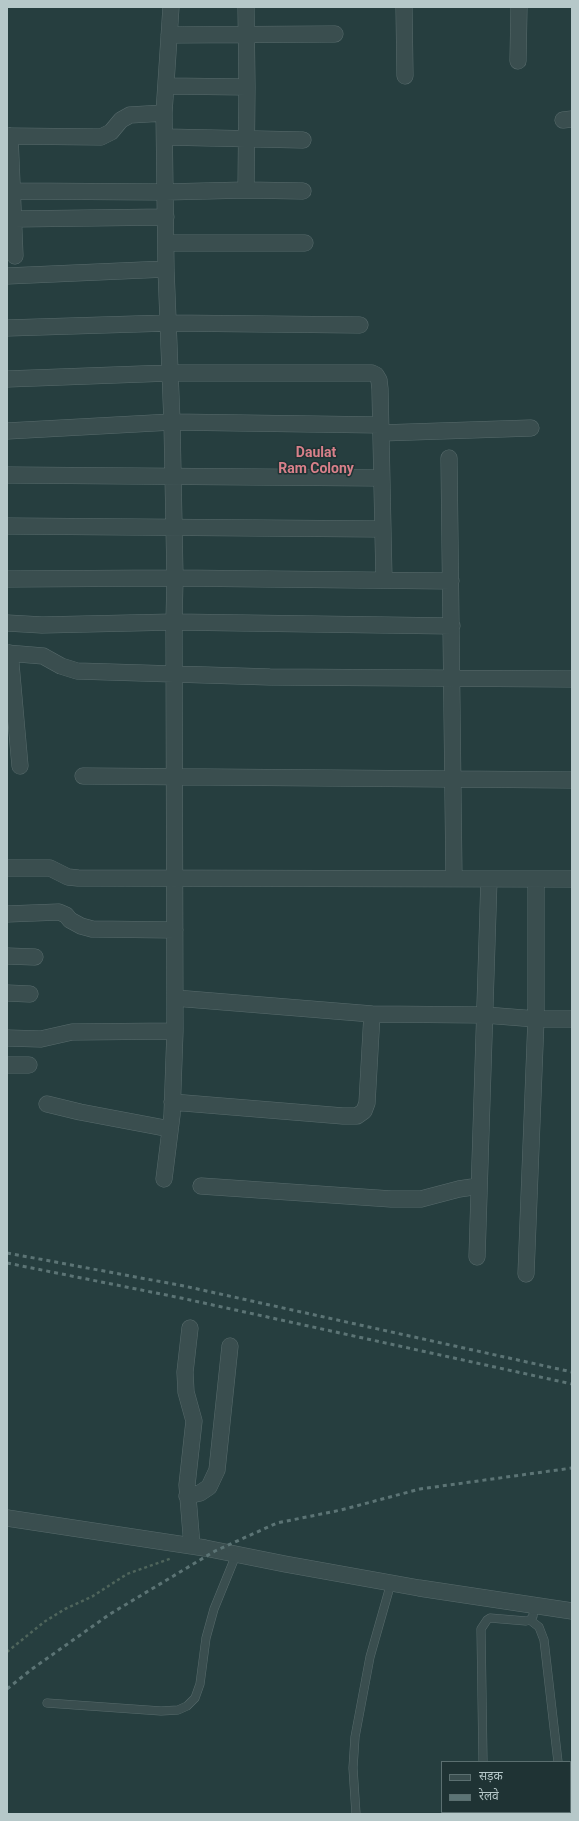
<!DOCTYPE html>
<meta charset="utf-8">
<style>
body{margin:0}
#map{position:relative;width:579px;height:1821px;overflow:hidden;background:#263e3f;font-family:Roboto,"Noto Sans Devanagari",sans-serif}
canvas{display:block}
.frame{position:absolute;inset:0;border:8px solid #b6c8c9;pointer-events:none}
.legend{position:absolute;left:441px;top:1761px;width:130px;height:52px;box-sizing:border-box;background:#1f3334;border:1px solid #5b6f70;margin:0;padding:5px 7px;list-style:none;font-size:12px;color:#b6c8c9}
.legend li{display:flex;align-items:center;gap:8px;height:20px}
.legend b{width:20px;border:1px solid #5b6f70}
</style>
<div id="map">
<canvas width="579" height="1821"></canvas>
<div class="frame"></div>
<ul class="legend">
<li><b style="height:5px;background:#3a4e4f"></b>सड़क</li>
<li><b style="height:5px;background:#5c7475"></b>रेलवे</li>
</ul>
</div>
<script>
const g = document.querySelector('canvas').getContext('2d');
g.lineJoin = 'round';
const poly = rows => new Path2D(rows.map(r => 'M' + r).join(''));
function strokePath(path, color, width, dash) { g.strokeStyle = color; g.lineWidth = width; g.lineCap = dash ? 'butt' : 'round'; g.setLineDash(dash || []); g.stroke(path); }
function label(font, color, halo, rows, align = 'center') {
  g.font = font + ' Roboto,sans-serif'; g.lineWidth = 3; g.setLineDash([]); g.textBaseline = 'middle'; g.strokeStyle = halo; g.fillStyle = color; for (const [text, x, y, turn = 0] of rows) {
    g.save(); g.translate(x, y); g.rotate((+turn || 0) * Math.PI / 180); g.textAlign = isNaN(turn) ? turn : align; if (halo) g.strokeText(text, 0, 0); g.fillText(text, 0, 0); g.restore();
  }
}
const service = poly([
 [530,1620,539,1627,544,1640,558,1762],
 [47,1703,161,1711,178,1710,187,1706,195,1698,200,1684,206,1638,214,1609,236,1555],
 [483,1762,481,1629,487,1620,490,1618,526,1621,530,1620,533,1616,534,1605],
 [356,1814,353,1768,355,1737,370,1657,391,1583]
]);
const minor = poly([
 [404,7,405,76],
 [169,35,335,34],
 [518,61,519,7],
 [166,86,247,87],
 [563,120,572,119],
 [7,136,101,137,111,132,121,120,130,115,164,113],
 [10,136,15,256],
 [165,137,303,140],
 [246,190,247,87,246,7],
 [12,191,165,192,246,190,303,191],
 [13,219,166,217],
 [166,243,305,243],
 [7,276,166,269],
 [7,328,168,323,360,325],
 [7,379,169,373,372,373,376,375,379,380,380,389,384,580],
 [7,431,172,422,380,425],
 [381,433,531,428],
 [449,458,454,879],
 [7,475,381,478],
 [7,526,383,529],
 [7,579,175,578,451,581],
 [7,623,42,625,174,622,452,626],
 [7,653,43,656,61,666,77,671,270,677,572,679],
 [10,653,20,766],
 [83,776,572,780],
 [7,868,50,868,68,877,78,878,572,879],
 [7,914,59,912,66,915,70,920,81,926,92,929,175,930],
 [7,956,35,957],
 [7,993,30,994],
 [175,998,372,1014,485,1015,536,1019,572,1019],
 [7,1038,41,1039,72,1032,175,1031],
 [7,1065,29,1065],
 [172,1102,343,1116,357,1116,364,1111,367,1103,372,1014],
 [47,1104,80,1112,170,1129],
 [164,1179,172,1115,175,1031,174,622,175,578,172,422,166,269,164,113,171,7],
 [201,1186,391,1199,421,1199,459,1189,479,1186],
 [477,1257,489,879],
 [526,1274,536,1019,536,879],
 [190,1328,185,1372,186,1392,194,1421,187,1485,192,1546],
 [187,1496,200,1493,209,1487,217,1470,230,1346],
 [7,1518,205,1548,285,1564,419,1588,572,1611]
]);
strokePath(service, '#586b6c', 9);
strokePath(minor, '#586b6c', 17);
strokePath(poly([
 [7,1652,44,1622,65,1609,93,1596,127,1574,172,1558]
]), '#4f655c', 2.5, [3, 3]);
strokePath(service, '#3a4e4f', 8);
strokePath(minor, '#3a4e4f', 16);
strokePath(poly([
 [7,1253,184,1286,572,1372],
 [7,1263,181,1298,572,1384],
 [7,1689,32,1669,110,1614,215,1551,277,1523,341,1510,420,1489,572,1468]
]), '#5c7475', 3, [4, 4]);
label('bold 14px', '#d8808a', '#1f3334', [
 ["Daulat",316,453],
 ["Ram Colony",316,469]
]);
</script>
